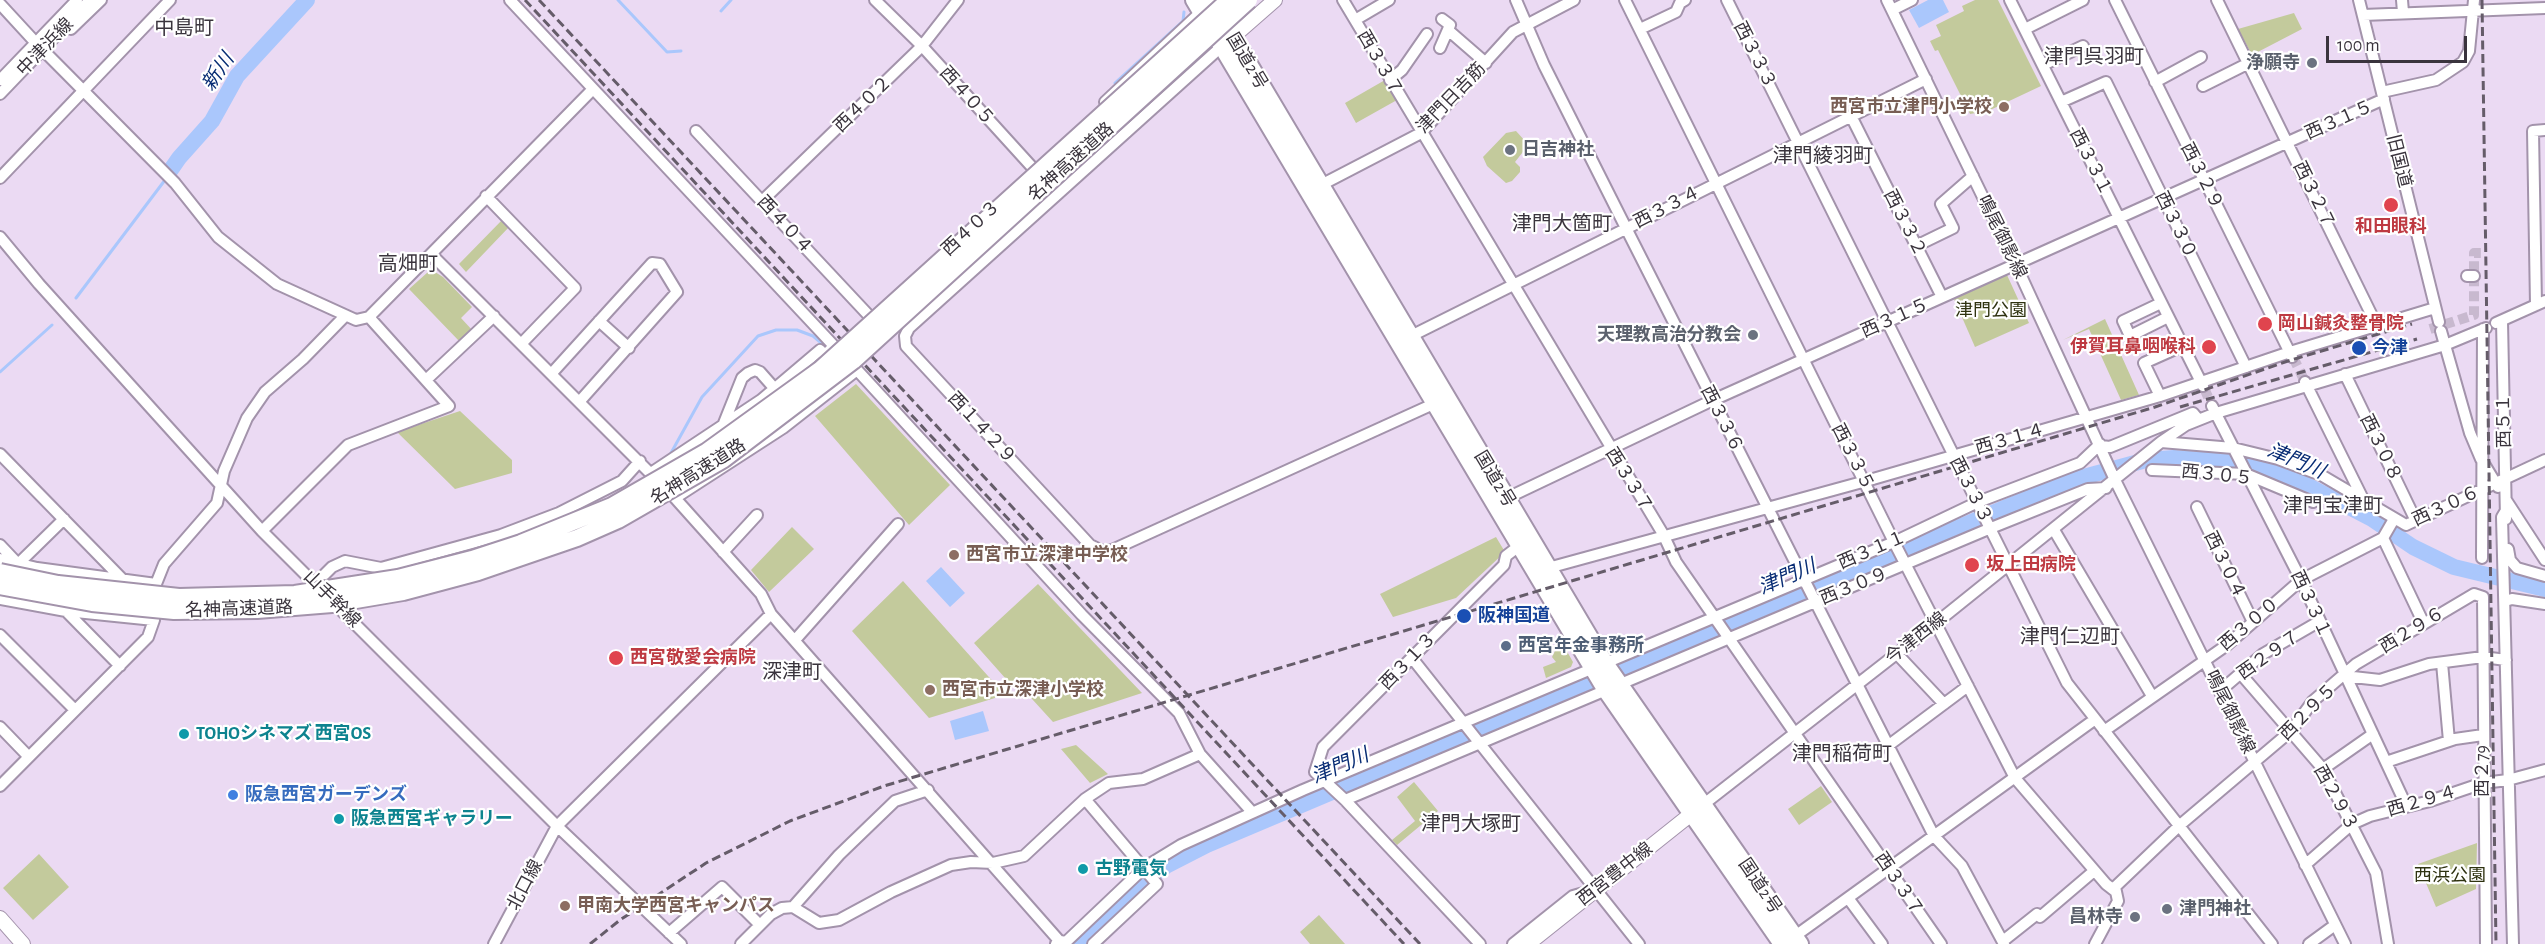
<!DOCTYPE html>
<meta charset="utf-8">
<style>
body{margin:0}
#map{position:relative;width:2545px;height:944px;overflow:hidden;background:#ebdaf3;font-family:"Alegreya Sans",sans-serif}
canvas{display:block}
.scale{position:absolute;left:2326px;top:36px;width:141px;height:27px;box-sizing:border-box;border:3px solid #3a343d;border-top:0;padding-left:8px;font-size:18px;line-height:21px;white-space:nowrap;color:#3a343d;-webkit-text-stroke:4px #fff;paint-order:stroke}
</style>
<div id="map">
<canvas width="2545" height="944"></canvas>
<div class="scale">100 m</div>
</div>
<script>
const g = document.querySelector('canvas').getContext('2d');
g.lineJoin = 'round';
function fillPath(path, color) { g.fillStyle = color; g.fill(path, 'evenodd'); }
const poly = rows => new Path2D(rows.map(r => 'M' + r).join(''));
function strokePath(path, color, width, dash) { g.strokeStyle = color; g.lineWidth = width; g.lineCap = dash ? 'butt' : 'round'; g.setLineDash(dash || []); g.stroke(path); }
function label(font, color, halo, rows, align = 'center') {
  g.font = font + ' "Alegreya Sans","Noto Sans JP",sans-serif'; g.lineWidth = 4.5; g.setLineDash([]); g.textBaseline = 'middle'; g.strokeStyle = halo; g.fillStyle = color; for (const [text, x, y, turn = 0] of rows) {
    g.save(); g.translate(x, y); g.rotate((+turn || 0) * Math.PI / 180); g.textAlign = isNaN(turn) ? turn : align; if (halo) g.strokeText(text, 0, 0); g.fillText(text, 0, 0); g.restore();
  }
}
fillPath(poly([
 [1975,0,1998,0,2041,86,1988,111,1970,114,1938,50,1935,51,1930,41,1941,36,1936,25,1964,11,1962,6],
 [2294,13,2302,29,2252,55,2238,29],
 [1385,80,1397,100,1356,123,1345,103],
 [1516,131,1526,142,1526,148,1515,162,1520,167,1520,172,1512,181,1506,183,1487,166,1483,157,1506,133],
 [503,219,510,226,466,272,459,264],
 [428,272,435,272,443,277,472,307,461,318,473,331,460,342,409,289],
 [2007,275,2029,323,1975,347,1954,299],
 [2105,319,2139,395,2121,400,2089,329,2063,340],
 [856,384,950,485,909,525,815,416],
 [460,411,512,460,512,473,455,489,397,432],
 [792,527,814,549,769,592,751,570],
 [1496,537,1505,552,1456,598,1393,617,1380,594],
 [903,581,1005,695,929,718,852,631],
 [1038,584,1142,693,1053,722,1022,688,1014,688,974,643],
 [1555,639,1560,639,1573,662,1571,667,1546,678,1543,667,1556,662,1552,657,1558,645],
 [1076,745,1108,774,1090,783,1061,749],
 [1414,782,1438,811,1397,845,1392,840,1415,821,1397,797],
 [1821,786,1832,802,1799,825,1788,809],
 [2477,843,2476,889,2436,907,2418,864],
 [39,854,69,887,33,920,3,888],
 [1319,915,1345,944,1310,944,1300,932]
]), '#c3ca9c');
fillPath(poly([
 [1928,0,1943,0,1949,12,1919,28,1909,10],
 [941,567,965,593,950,607,926,581],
 [983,711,989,731,955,740,950,721]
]), '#aac7fc');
strokePath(poly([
 [618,0,667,52,681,51],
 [721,11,731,0],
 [1115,83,1183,21,1184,12],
 [76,298,165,180],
 [0,372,52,325],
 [671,453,702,397,758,336,776,330,797,330,813,336,826,347]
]), '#aac7fc', 3);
strokePath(poly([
 [170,171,179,158,212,121,237,76,307,0],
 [1077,944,1136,886,1166,866,1207,845,2042,492,2080,478,2146,460,2174,458,2235,462,2268,469,2299,481,2372,519,2413,547,2454,567,2545,589]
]), '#aac7fc', 16);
strokePath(poly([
 [2430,329,2474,315,2474,253,2481,253],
 [2293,357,2305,382],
 [2204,388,2212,406]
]), '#c8b9cf', 10, [10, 5]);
const minor = poly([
 [510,0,834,346,825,355],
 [875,0,922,46,1041,177],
 [1343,0,1663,534,1676,562,1941,944],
 [1516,0,1544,65,1626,228,1934,836,1962,866,2004,944],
 [1625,0,1894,542,2015,778,2106,884,2115,891],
 [1727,0,2067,683,2272,944],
 [1887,0,2016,265,2115,480,2345,944],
 [2010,0,2203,386],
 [2115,0,2292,357],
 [2217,0,2377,326],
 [2359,0,2439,322],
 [2402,0,2403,12],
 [0,4,36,43],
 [1892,10,1912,0],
 [2363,15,2545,8],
 [1355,20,1389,0],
 [71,29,101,0],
 [1640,29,1676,12,1680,3,1685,0],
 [2025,29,2083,0],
 [1448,30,1486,63],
 [1221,47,909,328,905,336,906,346,1090,545,1102,551,1112,550,1440,401],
 [1440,48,1450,25,1442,19],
 [42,49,175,183,218,237,277,284,356,320,369,317,431,254,675,498,761,594,771,614,1062,944],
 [2043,65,2083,46],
 [0,80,77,0],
 [1390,80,1402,70,1427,34],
 [2155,82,2201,57],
 [2203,86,2249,63],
 [2382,92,2436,80,2463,62,2469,51,2474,0],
 [0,94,90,0],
 [1105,102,1201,12],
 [2061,102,2106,82,2246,367],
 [1851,116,1942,297],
 [696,131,873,320,878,316],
 [0,178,170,0],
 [1321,185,1421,133,1513,32,1574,0],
 [486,196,575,288,522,343],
 [762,201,922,46,958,0],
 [0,237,39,284,262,531,557,826,681,944],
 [1916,246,1953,228,1941,204,1973,176],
 [431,254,593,89],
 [2467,276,2474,276],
 [2161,303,2123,321,2130,336,2168,317],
 [2536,305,2533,131,2545,130],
 [599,321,629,348],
 [2502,321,2506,519],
 [2496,323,2545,301],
 [2441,331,2470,433,2481,459,2498,487],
 [1409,337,1926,79],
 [552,373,652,263,660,264,677,292,580,401],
 [2345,374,2416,521],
 [426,380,494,316],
 [2305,382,2363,499],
 [2160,396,2144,363,2182,346],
 [2212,406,2301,580,2406,805],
 [722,428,742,378,748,373,755,370,760,372,775,389],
 [2161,442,2233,448,2278,459,2321,475,2406,525,2545,460],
 [2101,446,2110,447,2193,413,2198,419],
 [0,454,125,582],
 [2152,470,2246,474,2313,502],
 [651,473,761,400,820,350,829,359],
 [675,498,783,428,857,370,1082,615,1179,713,1200,754,1252,812],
 [1507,498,1713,400,2384,99],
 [2506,500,2545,560],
 [2197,507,2253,622],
 [2505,512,2502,517,2513,944],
 [2054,530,2152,696],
 [262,531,348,445,449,406,369,317],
 [2383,538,2394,519],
 [0,545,18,564],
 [2508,549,2510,560,2517,568,2545,576],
 [723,552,757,515],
 [2482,558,2483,329],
 [0,559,37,568,156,584],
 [15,567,64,519],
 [1548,568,1866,481,2160,396,2290,352,2435,308],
 [316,583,332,567,345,561,381,568,501,535,559,513,622,481,640,461],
 [0,599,66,611,154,620],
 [2505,601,2512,599,2545,604],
 [66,611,120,666],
 [0,635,75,710],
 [795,640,898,524],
 [1897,654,1944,704],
 [1412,658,1639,944],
 [2442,663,2449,741],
 [2240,673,2323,769,2376,873,2388,944],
 [2344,676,2380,680,2429,664,2483,657,2506,660],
 [2220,691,2263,654,2320,621],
 [0,727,29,757],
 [2104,731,2227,645,2301,580,2383,538,2423,622],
 [1889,745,1968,686],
 [2386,762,2455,739,2483,735],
 [2323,769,2373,734],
 [0,786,148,637,154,620,156,584,164,564,217,503,224,471,247,418,265,392,303,359,345,316],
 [1085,799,1157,884,1093,944],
 [1345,800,1991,528,2088,489,2106,488],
 [1704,804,1936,623,2161,442,2186,425,2216,413,2445,345,2486,328],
 [2305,865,2352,824,2370,816,2430,801,2483,783,2508,780,2545,770],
 [1848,898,1882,944],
 [793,907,839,855,895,801,928,790],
 [669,933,722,887,760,925],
 [1791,939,2094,720],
 [2003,941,2037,914,2040,917,2094,871],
 [494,944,557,826,771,614],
 [741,944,771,914,782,908,793,907,819,923,839,920,891,892,951,865,971,862,993,863,1024,856,1085,799,1109,783,1143,779,1200,754],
 [1056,944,1060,941,1066,942,1145,867,1181,845,1303,790,1894,542,1978,502,2080,463,2100,444],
 [1480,944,1345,800,1315,772,1323,747,1504,565,1506,556,1519,546],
 [1513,944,1573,896,1594,890],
 [2095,944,2118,901,2115,887,2180,825,2291,731,2313,701,2356,664,2474,594,2483,597,2486,944],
 [2309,944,2335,925]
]);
const major = poly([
 [1227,42,1275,0],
 [0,918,23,944],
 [1528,944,1700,807]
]);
const highway = poly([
 [1194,0,1605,689,1782,944],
 [1211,0,1605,663,1800,944]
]);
strokePath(minor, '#a393ab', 14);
strokePath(major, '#a393ab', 16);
strokePath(highway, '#a393ab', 20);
strokePath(minor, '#fff', 10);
strokePath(major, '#fff', 14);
strokePath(highway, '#fff', 16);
strokePath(poly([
 [525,0,1404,944],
 [539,0,1420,944],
 [2482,0,2496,944],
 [2180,407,2417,339],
 [590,944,620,920,706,863,790,821,884,786,2155,407,2288,361,2412,324]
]), '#655c69', 3, [9, 4.5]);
const highwayBridge = poly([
 [0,572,58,584,179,597,295,594,398,578,472,559,521,543,612,506,706,452,821,369,1229,0],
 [0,586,92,603,174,611,257,610,332,604,403,592,478,572,577,538,618,520,724,459,853,361,1249,0]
]);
strokePath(highwayBridge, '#a393ab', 20, []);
strokePath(highwayBridge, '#fff', 16);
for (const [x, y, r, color] of [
 [2312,63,6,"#6b7280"],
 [2004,107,6,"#8d6e63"],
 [1510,150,6,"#6b7280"],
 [2391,205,8,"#e0444e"],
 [2265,324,8,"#e0444e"],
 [1753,335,6,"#6b7280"],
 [2209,347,8,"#e0444e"],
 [2359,348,8,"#1a4fb4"],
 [954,555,6,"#8d6e63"],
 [1972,565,8,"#e0444e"],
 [1464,616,8,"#1a4fb4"],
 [1506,646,6,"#5c6f8a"],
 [616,658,8,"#e0444e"],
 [930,690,6,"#8d6e63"],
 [184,734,6,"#0f9aa8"],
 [233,795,6,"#3f7fe0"],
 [339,819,6,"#0f9aa8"],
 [1083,869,6,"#0f9aa8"],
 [565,906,6,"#8d6e63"],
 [2167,909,6,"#6b7280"],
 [2135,917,6,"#6b7280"]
]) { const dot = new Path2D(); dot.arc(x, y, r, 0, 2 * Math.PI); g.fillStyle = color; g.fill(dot); strokePath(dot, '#fff', 2); }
label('18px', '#3a343d', '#fff', [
 ["中津浜線",45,47,-46],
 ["西３３３",1755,55,63],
 ["国道2号",1247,61,59],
 ["西３３７",1380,63,60],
 ["西４０５",967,96,48],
 ["津門日吉筋",1451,98,-46],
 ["西４０２",863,104,-44],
 ["西３１５",2339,120,-24],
 ["旧国道",2399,161,76],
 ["名神高速道路",1071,162,-42],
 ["西３３１",2091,162,63],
 ["西３２９",2202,176,63],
 ["西３２７",2314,195,64],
 ["西３３４",1667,207,-27],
 ["西３３２",1905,223,63],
 ["西４０４",785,225,47],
 ["西３３０",2176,225,64],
 ["西４０３",971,228,-43],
 ["鳴尾御影線",2002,237,64],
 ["西３１５",1895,318,-24],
 ["西３３６",1722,419,63],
 ["西５１",2504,421,-91],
 ["西１４２９",982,428,47],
 ["西３１４",2010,439,-16],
 ["西３０８",2381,448,64],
 ["西３３５",1853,457,63],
 ["名神高速道路",698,472,-32],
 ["西３０５",2217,475,6],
 ["国道2号",1495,479,59],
 ["西３３７",1629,480,58],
 ["西３３３",1971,490,63],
 ["西３０６",2446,506,-25],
 ["西３１１",1872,550,-23],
 ["西３０４",2225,565,64],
 ["西３０９",1854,586,-22],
 ["山手幹線",332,599,45],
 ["西３３１",2311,604,65],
 ["名神高速道路",239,609,-2],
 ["西３００",2249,624,-40],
 ["西２９６",2412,630,-31],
 ["今津西線",1916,638,-38],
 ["西２９７",2269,655,-35],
 ["西３１３",1408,661,-46],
 ["鳴尾御影線",2230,712,64],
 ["西２９５",2308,712,-45],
 ["西２79",2483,771,-90],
 ["西２９３",2336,798,61],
 ["西２９４",2422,801,-16],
 ["西宮豊中線",1615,874,-38],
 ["西３３７",1899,884,56],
 ["北口線",525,885,-62],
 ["国道2号",1760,886,56]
]);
label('bold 18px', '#5b616d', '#fff', [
 ["浄願寺",2300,63],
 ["日吉神社",1522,150,"left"],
 ["天理教高治分教会",1741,335],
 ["津門神社",2179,909,"left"],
 ["昌林寺",2123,917]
], 'right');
label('bold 18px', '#785e54', '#fff', [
 ["西宮市立津門小学校",1992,107,"right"],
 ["西宮市立深津中学校",966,555],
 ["西宮市立深津小学校",942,690],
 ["甲南大学西宮キャンパス",577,906]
], 'left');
label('bold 18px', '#be3a42', '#fff', [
 ["和田眼科",2391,227,"center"],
 ["岡山鍼灸整骨院",2278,324],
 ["伊賀耳鼻咽喉科",2196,347,"right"],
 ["坂上田病院",1986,565],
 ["西宮敬愛会病院",630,658]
], 'left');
label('18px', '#2e3210', '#fff', [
 ["津門公園",1991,311],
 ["西浜公園",2450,876]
]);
label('bold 18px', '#164399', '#fff', [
 ["今津",2372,348],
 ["阪神国道",1478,616]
], 'left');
label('bold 18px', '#4e5e75', '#fff', [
 ["西宮年金事務所",1518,646]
], 'left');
label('bold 18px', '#0d838f', '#fff', [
 ["TOHOシネマズ 西宮OS",196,734],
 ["阪急西宮ギャラリー",351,819],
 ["古野電気",1095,869]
], 'left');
label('bold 18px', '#366cbe', '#fff', [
 ["阪急西宮ガーデンズ",245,795]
], 'left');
label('20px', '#3a343d', '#fff', [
 ["中島町",184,28],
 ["津門呉羽町",2094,57],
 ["津門綾羽町",1823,156],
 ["津門大箇町",1562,224],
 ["高畑町",408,264],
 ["津門宝津町",2333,506],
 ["津門仁辺町",2070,637],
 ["深津町",792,672],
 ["津門稲荷町",1842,754],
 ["津門大塚町",1471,824]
]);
label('italic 20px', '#082c74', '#fff', [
 ["新川",218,72,-56],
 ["津門川",2296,461,23],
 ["津門川",1787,577,-23],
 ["津門川",1340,766,-23]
]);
</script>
